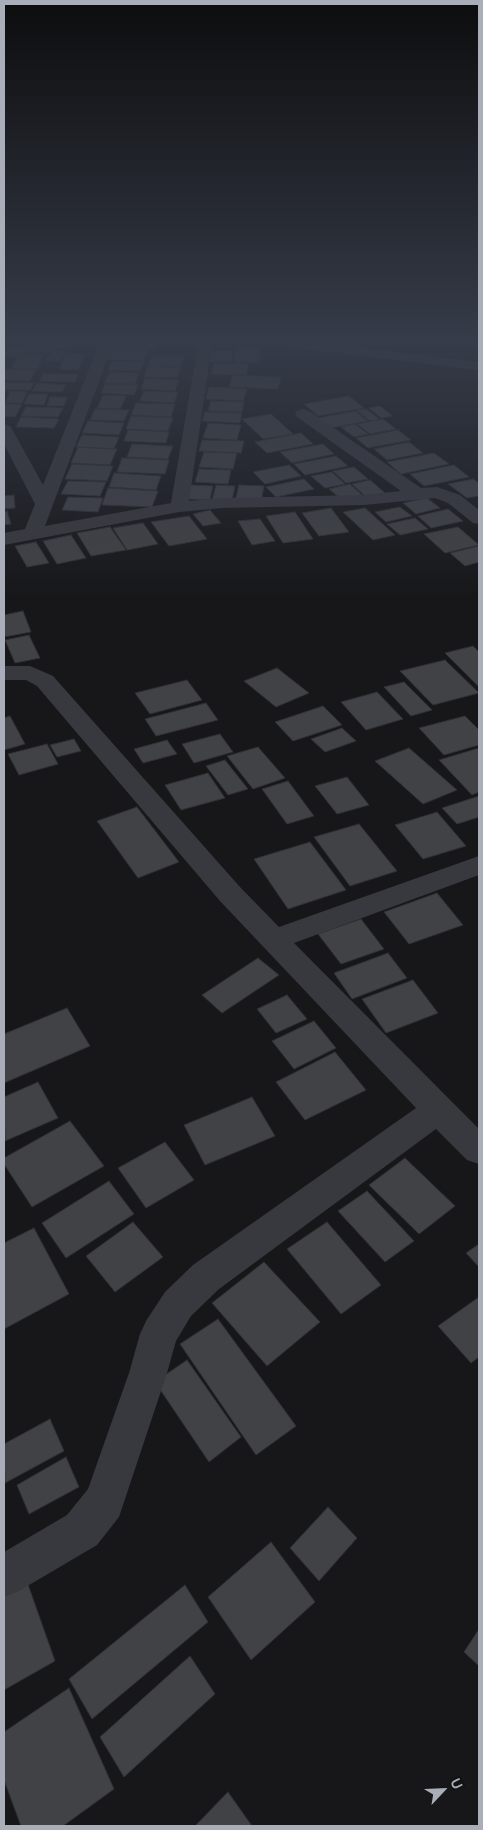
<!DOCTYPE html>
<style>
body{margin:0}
#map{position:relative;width:483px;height:1830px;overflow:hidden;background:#171719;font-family:Cabin,sans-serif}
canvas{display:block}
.frame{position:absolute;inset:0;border:5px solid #a9aeb9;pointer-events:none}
.north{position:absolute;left:418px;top:1765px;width:50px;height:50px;-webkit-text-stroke:4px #121214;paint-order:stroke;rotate:65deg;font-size:14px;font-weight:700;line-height:20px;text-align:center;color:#a9aeb9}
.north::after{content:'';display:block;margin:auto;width:18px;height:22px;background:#a9aeb9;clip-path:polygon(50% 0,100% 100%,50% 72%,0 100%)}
</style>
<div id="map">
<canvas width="483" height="1830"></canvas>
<div class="frame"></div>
<div class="north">U</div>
</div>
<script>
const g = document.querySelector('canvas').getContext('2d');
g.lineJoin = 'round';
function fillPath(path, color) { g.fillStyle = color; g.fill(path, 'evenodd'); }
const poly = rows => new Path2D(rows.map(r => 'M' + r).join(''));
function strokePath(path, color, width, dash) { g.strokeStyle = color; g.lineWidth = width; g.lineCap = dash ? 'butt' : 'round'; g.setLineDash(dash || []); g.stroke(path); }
const building = poly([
 [113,344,157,344,155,349,111,348,113,344],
 [112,348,149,350,144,361,107,359,112,348],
 [235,348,260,348,259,363,234,362,235,348],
 [51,351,65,351,60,361,45,361,51,351],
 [212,351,233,351,231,362,210,362,212,351],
 [66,353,85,354,78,370,59,369,66,353],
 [18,355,43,355,38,369,12,369,18,355],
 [153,355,184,356,180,367,148,366,153,355],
 [112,361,144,362,140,371,108,370,112,361],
 [214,363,249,364,246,375,211,374,214,363],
 [148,366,181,368,177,378,144,377,148,366],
 [4,369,36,370,30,381,4,380,4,369],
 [110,372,139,373,135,384,104,383,110,372],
 [43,374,78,374,75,382,40,381,43,374],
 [233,375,281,377,278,389,229,387,233,375],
 [145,378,179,380,175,391,141,389,145,378],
 [4,382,34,383,30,390,4,390,4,382],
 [37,383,66,385,62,392,32,391,37,383],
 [105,384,138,385,134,395,101,393,105,384],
 [209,387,247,389,243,401,206,399,209,387],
 [10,391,27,392,22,403,5,403,10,391],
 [144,391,178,392,174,403,140,401,144,391],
 [29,394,48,394,44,405,24,404,29,394],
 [103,395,126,396,120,409,97,408,103,395],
 [349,396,364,408,318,416,304,404,349,396],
 [50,397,67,397,64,406,47,406,50,397],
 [211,401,244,402,242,412,208,411,211,401],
 [136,403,175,404,171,417,131,415,136,403],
 [4,404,22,404,15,417,4,416,4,404],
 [380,406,393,416,381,418,369,408,380,406],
 [26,407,63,408,58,417,21,416,26,407],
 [95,409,129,410,124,421,90,420,95,409],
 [366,409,379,419,370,421,356,410,366,409],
 [355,411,368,421,330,428,318,418,355,411],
 [205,412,242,413,240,423,202,421,205,412],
 [271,414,293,434,263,439,242,419,271,414],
 [131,416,173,418,168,431,126,429,131,416],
 [21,417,59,419,54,428,16,427,21,417],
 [383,419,396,429,370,434,357,424,383,419],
 [88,421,124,423,119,435,82,433,88,421],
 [208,423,241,425,237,440,203,438,208,423],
 [355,424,368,434,354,437,341,427,355,424],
 [128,430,169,432,166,443,124,441,128,430],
 [398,430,411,440,368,448,356,438,398,430],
 [301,433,313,444,267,453,255,442,301,433],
 [82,435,119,437,114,449,76,447,82,435],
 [202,440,244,441,241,453,199,451,202,440],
 [409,442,423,453,387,460,374,449,409,442],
 [132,444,173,446,168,459,127,457,132,444],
 [323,444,334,454,292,463,280,452,323,444],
 [78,447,117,449,110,465,71,463,78,447],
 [204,452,237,453,233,469,199,467,204,452],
 [434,453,449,464,401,474,387,462,434,453],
 [336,456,348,466,305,475,294,464,336,456],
 [122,458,169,460,165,474,117,472,122,458],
 [72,464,113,466,107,481,65,479,72,464],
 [289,465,301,476,265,484,253,472,289,465],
 [454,465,469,477,424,486,410,474,454,465],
 [354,467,368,479,346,483,333,471,354,467],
 [199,469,231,470,228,484,195,482,199,469],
 [332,472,345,484,325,488,311,476,332,472],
 [114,473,161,476,156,490,109,487,114,473],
 [304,479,314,489,276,497,266,487,304,479],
 [473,479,479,483,479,496,467,498,448,484,473,479],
 [370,480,385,493,366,497,352,484,370,480],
 [68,481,106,482,100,496,61,494,68,481],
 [350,484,362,495,341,499,329,489,350,484],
 [191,485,213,486,210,500,187,499,191,485],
 [216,485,235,486,232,501,212,500,216,485],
 [239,485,264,486,261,502,235,501,239,485],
 [108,488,158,491,152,507,102,505,108,488],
 [14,495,15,508,4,509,4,496,14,495],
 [68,497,103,498,98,512,62,510,68,497],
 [427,498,440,508,416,514,403,503,427,498],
 [400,507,412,516,386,522,375,512,400,507],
 [331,508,349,532,319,536,302,513,331,508],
 [365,508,395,535,373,540,343,512,365,508],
 [448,509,463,521,431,528,418,516,448,509],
 [210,510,221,523,203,526,193,514,210,510],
 [7,511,11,524,4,525,4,512,7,511],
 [295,512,313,539,283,543,266,516,295,512],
 [189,516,207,539,169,546,151,522,189,516],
 [415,518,428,529,400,535,387,524,415,518],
 [260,519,275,541,252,545,238,521,260,519],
 [143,523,158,544,127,550,113,528,143,523],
 [110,527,126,550,91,556,77,533,110,527],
 [458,527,479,545,445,553,424,534,458,527],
 [71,535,86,558,57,564,43,541,71,535],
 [36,542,49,563,27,567,15,546,36,542],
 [479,546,479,562,465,566,450,553,479,546],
 [23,611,31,632,4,637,4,615,23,611],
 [29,635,40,658,15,663,5,640,29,635],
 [473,646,479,652,479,687,445,653,473,646],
 [445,660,479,693,433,705,400,671,445,660],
 [277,668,309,693,276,707,244,681,277,668],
 [187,680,202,700,150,714,135,693,187,680],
 [404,682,432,710,411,716,384,687,404,682],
 [377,692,403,719,366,730,341,702,377,692],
 [206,703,218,720,156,736,145,719,206,703],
 [323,706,342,725,293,741,275,722,323,706],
 [10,716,25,744,4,750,4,718,10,716],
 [465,716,479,730,479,745,444,755,419,728,465,716],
 [342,728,356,741,325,752,311,739,342,728],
 [220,734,233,752,194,763,182,744,220,734],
 [74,739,81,751,57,757,50,745,74,739],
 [167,740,177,754,143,763,134,749,167,740],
 [47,744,58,764,19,775,8,754,47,744],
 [258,747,285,778,253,789,227,756,258,747],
 [409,748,457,790,423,804,375,761,409,748],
 [479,748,479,792,472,795,439,760,479,748],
 [225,760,248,789,228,795,206,766,225,760],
 [208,773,225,798,181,810,165,785,208,773],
 [347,777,369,805,337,814,315,786,347,777],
 [288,781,314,816,287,824,262,789,288,781],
 [479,796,479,817,457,824,442,808,479,796],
 [137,807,179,862,138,878,97,821,137,807],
 [437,812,466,846,423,859,395,825,437,812],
 [359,824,397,871,350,886,314,837,359,824],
 [310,842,346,890,288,909,254,859,310,842],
 [437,893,463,925,409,944,384,912,437,893],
 [361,919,384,949,341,964,318,934,361,919],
 [388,953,407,978,352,999,334,973,388,953],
 [258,958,279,975,222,1013,202,995,258,958],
 [413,980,438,1013,386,1033,362,999,413,980],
 [287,995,307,1019,276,1033,257,1009,287,995],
 [67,1008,90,1046,4,1083,4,1034,67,1008],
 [314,1021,336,1048,294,1069,272,1041,314,1021],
 [335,1052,366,1090,305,1120,276,1082,335,1052],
 [38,1082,58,1118,5,1141,4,1097,38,1082],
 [252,1097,275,1136,205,1165,184,1125,252,1097],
 [70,1121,104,1166,32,1207,4,1164,4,1158,70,1121],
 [165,1142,194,1180,146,1208,118,1168,165,1142],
 [405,1158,455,1206,419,1234,369,1185,405,1158],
 [109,1181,134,1214,66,1258,42,1223,109,1181],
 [367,1191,414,1241,385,1262,338,1211,367,1191],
 [133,1222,163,1257,115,1292,86,1256,133,1222],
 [327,1222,381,1285,341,1314,287,1249,327,1222],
 [34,1228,69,1294,4,1329,4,1243,34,1228],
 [479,1244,479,1267,466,1253,479,1244],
 [264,1262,320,1322,267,1366,212,1303,264,1262],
 [479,1297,479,1357,471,1363,438,1326,479,1297],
 [218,1319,296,1426,256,1455,180,1344,218,1319],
 [187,1360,241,1437,209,1462,155,1382,187,1360],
 [50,1419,64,1451,5,1483,4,1444,50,1419],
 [66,1457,79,1487,29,1514,17,1485,66,1457],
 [328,1507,357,1538,319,1581,290,1548,328,1507],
 [271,1542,315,1602,251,1660,208,1597,271,1542],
 [25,1576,55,1661,4,1690,4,1587,25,1576],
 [185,1585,208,1622,92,1719,69,1679,185,1585],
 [479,1629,479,1666,464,1652,479,1629],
 [190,1656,215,1694,124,1777,100,1737,190,1656],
 [69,1688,114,1789,63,1826,21,1826,4,1780,4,1732,69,1688],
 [228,1792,252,1826,195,1826,228,1792]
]);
fillPath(building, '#414246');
strokePath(building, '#313135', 1);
fillPath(poly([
 [39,344,73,344,71,347,66,348,4,358,4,350,39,344],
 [99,344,113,344,45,526,171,503,198,344,212,344,189,501,222,498,364,495,401,491,297,417,295,414,297,411,303,409,309,411,421,488,437,487,460,495,479,510,479,524,473,523,448,503,435,498,364,505,222,508,179,512,4,545,4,533,25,529,35,504,4,444,4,424,10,426,12,429,43,485,99,344],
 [288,344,331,344,479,362,479,370,295,348,290,347,288,344],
 [4,666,30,666,53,676,240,887,279,927,479,856,479,875,294,943,479,1129,479,1164,467,1160,436,1129,219,1289,191,1316,176,1341,167,1373,119,1517,97,1545,19,1591,4,1597,4,1552,67,1515,88,1489,129,1373,140,1334,146,1321,165,1292,193,1265,416,1108,220,901,37,686,26,680,4,680,4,666]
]), '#38393e');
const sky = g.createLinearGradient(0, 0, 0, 600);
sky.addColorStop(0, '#0d0d0e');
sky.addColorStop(0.57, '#363c49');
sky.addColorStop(1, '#363c4900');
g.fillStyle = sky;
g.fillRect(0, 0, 483, 600);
</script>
